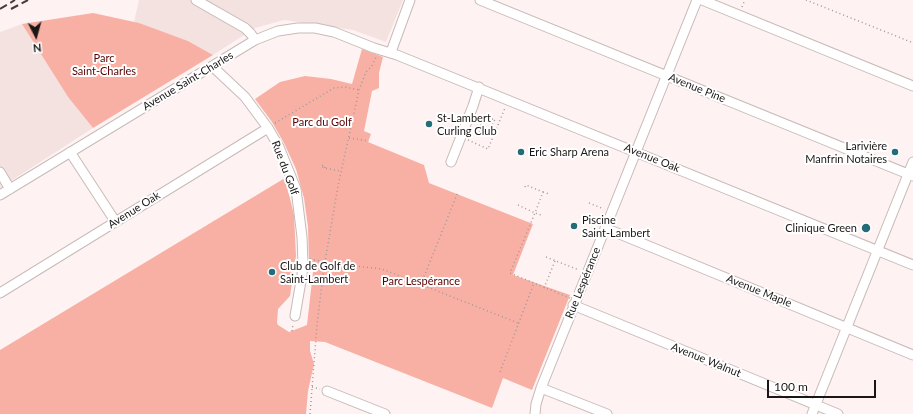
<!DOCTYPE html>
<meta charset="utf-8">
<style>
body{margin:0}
#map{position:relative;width:913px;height:414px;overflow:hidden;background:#fef3f2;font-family:Lato,sans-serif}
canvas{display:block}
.north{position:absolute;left:16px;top:16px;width:40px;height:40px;-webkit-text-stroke:3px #fff;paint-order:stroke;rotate:174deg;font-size:11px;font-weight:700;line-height:16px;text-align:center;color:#1b1616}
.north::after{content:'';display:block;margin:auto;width:14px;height:18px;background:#1b1616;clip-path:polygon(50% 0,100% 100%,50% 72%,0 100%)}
.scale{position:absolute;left:767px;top:380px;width:109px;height:18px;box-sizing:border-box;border:2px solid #1b1616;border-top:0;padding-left:5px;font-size:12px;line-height:14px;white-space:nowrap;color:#1b1616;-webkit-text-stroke:3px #fff;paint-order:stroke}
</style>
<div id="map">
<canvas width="913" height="414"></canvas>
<div class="north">N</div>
<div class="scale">100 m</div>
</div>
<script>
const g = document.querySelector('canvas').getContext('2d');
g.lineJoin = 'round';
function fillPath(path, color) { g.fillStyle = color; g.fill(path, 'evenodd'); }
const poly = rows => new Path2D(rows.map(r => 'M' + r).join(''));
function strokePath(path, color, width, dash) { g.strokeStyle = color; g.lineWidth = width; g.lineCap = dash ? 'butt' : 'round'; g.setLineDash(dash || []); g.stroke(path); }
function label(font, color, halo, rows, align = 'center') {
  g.font = font + ' Lato,sans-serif'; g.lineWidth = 4; g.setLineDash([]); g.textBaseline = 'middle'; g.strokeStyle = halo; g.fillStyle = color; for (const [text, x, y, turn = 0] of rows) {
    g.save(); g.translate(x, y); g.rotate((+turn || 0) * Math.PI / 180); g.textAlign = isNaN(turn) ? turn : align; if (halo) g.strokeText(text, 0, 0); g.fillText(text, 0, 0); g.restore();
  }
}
fillPath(poly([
 [139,0,403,0,386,42,353,30,284,20,255,28,213,55,188,41,134,22],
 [22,24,68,97,93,128,0,188,0,32]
]), '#f4e2e0');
fillPath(poly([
 [93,13,139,23,188,41,213,55,93,128,68,97,22,24],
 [362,49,383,57,379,73,379,88,372,91,364,131,371,134,368,142,424,165,429,183,533,224,513,275,570,295,532,390,503,378,492,408,325,342,310,341,310,351,314,364,308,391,306,414,0,414,0,350,285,178,294,215,296,256,290,296,278,309,277,323,278,325,289,332,307,325,314,263,313,262,309,264,308,227,304,198,296,169,284,143,272,122,255,99,280,82,305,76,331,79,352,84]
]), '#f8b0a5');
const minor = poly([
 [196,0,245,28,251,34,255,40],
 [480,0,913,176],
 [702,0,913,86],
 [391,52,410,0],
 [212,66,245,97,268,128,279,147,296,189,302,237,303,264,302,275,295,316],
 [70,152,115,221],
 [451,162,473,106,479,87],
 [0,172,10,189],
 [0,195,255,40,278,31,298,28,315,28,334,32,374,48,397,55,913,265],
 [605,228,913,355],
 [0,293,268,128],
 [573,305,838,414],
 [541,388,607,414],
 [327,391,385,414],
 [535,414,536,404,541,388,697,0],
 [812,414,913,162]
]);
strokePath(minor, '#c7bbb9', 11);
strokePath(poly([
 [806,0,911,42],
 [742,7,745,0],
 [476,118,485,131,494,136],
 [488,119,495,119,492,126,485,131,474,132,479,123,488,119],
 [275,123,334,88,345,87,359,90],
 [349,138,369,141],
 [468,140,488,149,505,108],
 [325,168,324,165,321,166,324,168,341,171],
 [525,187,526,185,543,192,535,213,541,215],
 [543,192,549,194],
 [589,203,604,209],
 [518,205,535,213,510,273,570,298],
 [546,257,579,270],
 [310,259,336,264],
 [324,267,331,267,336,264,382,269,518,323],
 [421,284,458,192],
 [544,288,555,261],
 [292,331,293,324],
 [500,372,534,283],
 [312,387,320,389],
 [310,414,317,325,324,267,338,186,359,90,366,72,372,66,376,57]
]), '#a19998', 1.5, [1, 3]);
strokePath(minor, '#fff', 9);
strokePath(poly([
 [0,9,15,0],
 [11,9,28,0]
]), '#433d3c', 2, [8, 4]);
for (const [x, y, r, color] of [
 [429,124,4,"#246d78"],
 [521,152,4,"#246d78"],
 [895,152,4,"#246d78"],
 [574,226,4,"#246d78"],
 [866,228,5,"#246d78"],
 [272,272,4,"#246d78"]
]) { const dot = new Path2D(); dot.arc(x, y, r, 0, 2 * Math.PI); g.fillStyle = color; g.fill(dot); strokePath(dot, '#fff', 1.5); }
label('11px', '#5b0001', '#fff', [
 ["Parc",104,58],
 ["Saint-Charles",104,71],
 ["Parc du Golf",322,122],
 ["Parc Lespérance",421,281]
]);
label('11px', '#1b1616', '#fff', [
 ["Avenue Saint-Charles",188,81,-31],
 ["Avenue Pine",697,88,22],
 ["Avenue Oak",652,158,22],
 ["Rue du Golf",285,168,69],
 ["Avenue Oak",134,210,-32],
 ["Rue Lespérance",583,283,-68],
 ["Avenue Maple",759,291,22],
 ["Avenue Walnut",706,360,22]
]);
label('11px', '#1b1616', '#fff', [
 ["St-Lambert",437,118],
 ["Curling Club",437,131],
 ["Larivière",887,146,"right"],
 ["Manfrin Notaires",887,159,"right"],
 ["Eric Sharp Arena",529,152],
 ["Piscine",582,220],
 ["Saint-Lambert",582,233],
 ["Clinique Green",857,228,"right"],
 ["Club de Golf de",280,266],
 ["Saint-Lambert",280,279]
], 'left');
</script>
